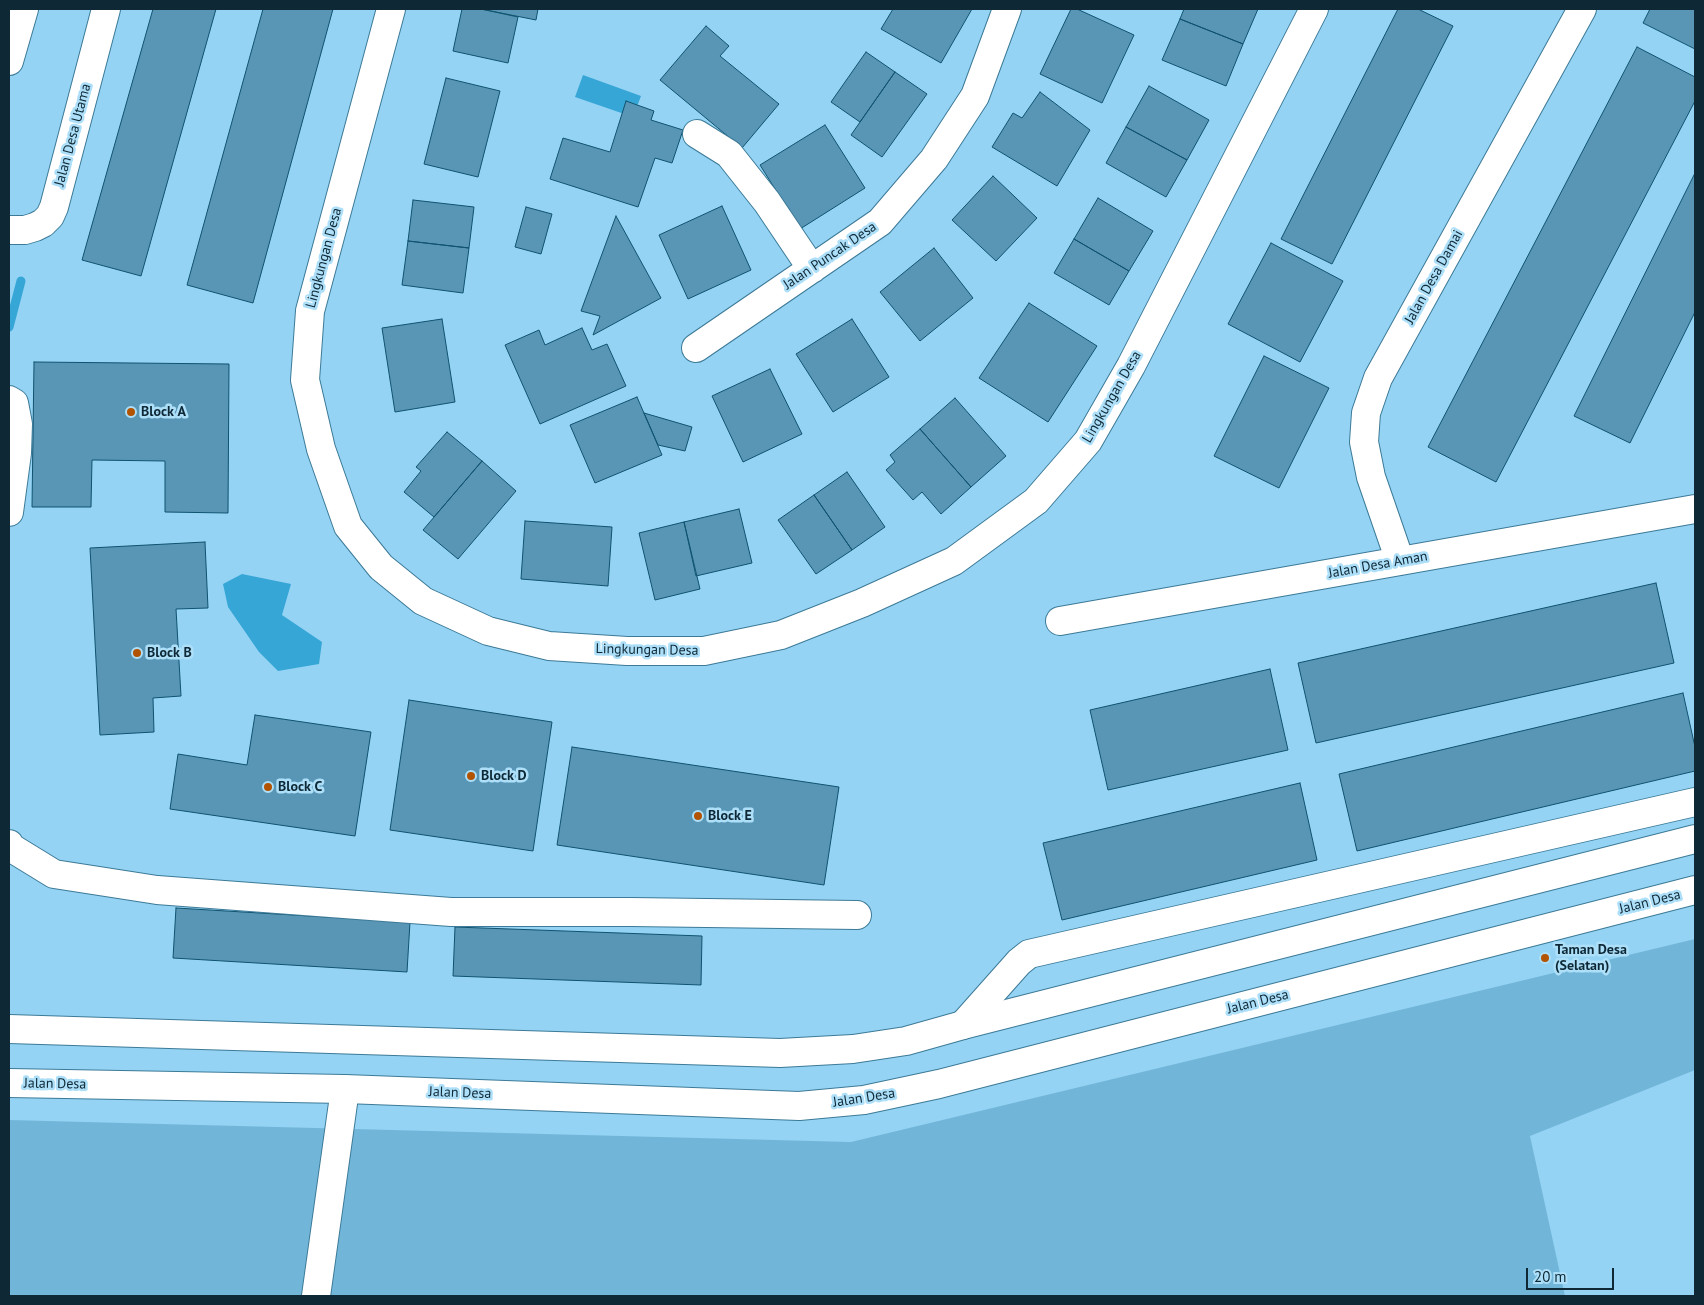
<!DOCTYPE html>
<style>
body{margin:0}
#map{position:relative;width:1704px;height:1305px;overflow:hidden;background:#95d3f4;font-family:"PT Sans",sans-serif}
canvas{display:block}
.frame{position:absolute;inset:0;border:10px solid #0e2835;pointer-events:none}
.scale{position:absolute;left:1526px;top:1268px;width:88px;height:22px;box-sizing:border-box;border:2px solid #0e2835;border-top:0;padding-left:6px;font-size:15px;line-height:18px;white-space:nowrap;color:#0e2835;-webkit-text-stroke:4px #addff9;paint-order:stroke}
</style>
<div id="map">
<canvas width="1704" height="1305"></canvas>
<div class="frame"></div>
<div class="scale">20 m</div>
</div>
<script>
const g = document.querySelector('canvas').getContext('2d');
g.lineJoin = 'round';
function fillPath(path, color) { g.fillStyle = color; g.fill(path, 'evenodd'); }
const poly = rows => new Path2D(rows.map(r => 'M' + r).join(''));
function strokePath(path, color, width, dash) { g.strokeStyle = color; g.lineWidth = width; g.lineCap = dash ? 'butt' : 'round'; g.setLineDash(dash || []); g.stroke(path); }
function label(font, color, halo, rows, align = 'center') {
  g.font = font + ' "PT Sans",sans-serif'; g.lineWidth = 5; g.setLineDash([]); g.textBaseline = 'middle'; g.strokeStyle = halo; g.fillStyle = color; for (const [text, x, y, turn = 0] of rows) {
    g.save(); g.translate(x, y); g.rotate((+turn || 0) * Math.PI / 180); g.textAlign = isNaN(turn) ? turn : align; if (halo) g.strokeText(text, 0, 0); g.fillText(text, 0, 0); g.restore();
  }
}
fillPath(poly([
 [1695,939,1695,1070,1530,1136,1565,1296,9,1296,9,1120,851,1142]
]), '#71b6d9');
fillPath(poly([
 [583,75,641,96,633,117,575,97],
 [242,574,291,584,282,615,322,642,319,664,278,671,259,652,228,607,223,584]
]), '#36a6d6');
strokePath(poly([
 [9,327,21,281]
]), '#36a6d6', 9);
const building = poly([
 [153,9,216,9,141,276,82,260,153,9],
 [263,9,333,9,253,303,187,285,263,9],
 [462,9,481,9,518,17,508,63,453,51,462,9],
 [481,9,538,9,536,20,481,9],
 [893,9,972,9,941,63,881,29,893,9],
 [1071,9,1077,9,1134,35,1102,103,1040,74,1071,9],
 [1184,9,1258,9,1243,44,1180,19,1184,9],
 [1398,9,1418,9,1453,26,1332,264,1281,239,1398,9],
 [1650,9,1695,9,1695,49,1643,23,1650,9],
 [1180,19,1243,44,1226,86,1162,60,1180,19],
 [706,26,729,46,720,56,779,104,742,148,660,80,706,26],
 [1637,47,1695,77,1695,101,1496,482,1428,447,1637,47],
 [866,52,895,72,860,122,831,102,866,52],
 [895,72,927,94,882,157,851,135,895,72],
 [446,78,500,91,478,177,424,164,446,78],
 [1149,86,1209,120,1187,160,1126,127,1149,86],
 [1040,92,1090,130,1057,186,992,147,1013,113,1022,118,1040,92],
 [626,101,654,111,651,120,683,130,672,163,655,158,638,207,550,179,563,138,610,152,626,101],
 [825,125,865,188,800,229,760,165,825,125],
 [1126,127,1187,160,1166,197,1106,163,1126,127],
 [1695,173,1695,312,1630,443,1574,416,1695,173],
 [993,176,1037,218,996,261,952,220,993,176],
 [1098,198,1153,231,1129,271,1074,239,1098,198],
 [413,200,474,207,469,248,408,241,413,200],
 [722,206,751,270,688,299,659,235,722,206],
 [526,207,552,214,541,254,515,247,526,207],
 [616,216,661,298,593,335,600,316,581,311,616,216],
 [1074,239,1129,271,1109,305,1054,273,1074,239],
 [408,241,469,248,463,293,402,285,408,241],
 [1271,243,1343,281,1300,362,1228,324,1271,243],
 [934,248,973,298,920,341,880,292,934,248],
 [1029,303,1097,346,1048,422,979,378,1029,303],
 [442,319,455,402,395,412,382,328,442,319],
 [852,319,889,377,833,412,796,354,852,319],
 [582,328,592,350,607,344,626,386,540,424,505,345,539,330,545,345,582,328],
 [1264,356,1329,388,1279,488,1214,456,1264,356],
 [34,362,229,364,228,513,165,512,165,461,92,460,91,507,32,507,34,362],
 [770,369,802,434,743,462,712,396,770,369],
 [637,397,662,455,595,483,570,425,637,397],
 [955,398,1006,456,971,487,920,429,955,398],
 [644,413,692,427,685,451,658,445,644,413],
 [920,429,971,487,941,514,922,492,913,500,886,470,895,462,890,455,920,429],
 [447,432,482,461,434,517,404,492,421,471,416,467,447,432],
 [482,461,516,491,458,559,423,530,482,461],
 [847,472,885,527,852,550,814,495,847,472],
 [814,495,852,550,816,574,778,520,814,495],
 [739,509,752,563,696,576,684,522,739,509],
 [525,521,612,527,608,586,521,579,525,521],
 [684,522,700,589,655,600,639,533,684,522],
 [205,542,208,608,176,609,181,696,153,698,154,732,100,735,90,548,205,542],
 [1656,583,1674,663,1316,743,1298,663,1656,583],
 [1270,669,1288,750,1108,790,1090,710,1270,669],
 [1683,693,1695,747,1695,771,1357,851,1339,774,1683,693],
 [409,700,552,722,533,851,390,830,409,700],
 [255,715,371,732,355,836,170,809,178,754,247,765,255,715],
 [572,747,839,787,824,885,557,845,572,747],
 [1300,783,1317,860,1062,920,1043,843,1300,783],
 [176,908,410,922,407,972,173,958,176,908],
 [455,927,702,936,701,985,453,976,455,927]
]);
fillPath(building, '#5996b5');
strokePath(building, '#0f536f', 1);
const minor = poly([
 [391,9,310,311,305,380,321,449,348,526,381,567,423,601,488,631,549,646,627,651,704,651,781,635,862,603,954,561,1036,501,1088,441,1131,366,1314,9],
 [9,61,24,9],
 [697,134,729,154,767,202,812,269],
 [9,230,25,230,35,227,43,223,50,216,54,207,106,9],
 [696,348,880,222,934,159,975,96,1007,9],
 [9,400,14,403,18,424,17,453,9,512],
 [1400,561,1371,477,1364,442,1366,413,1378,378,1582,9],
 [1060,621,1695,509],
 [9,844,10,847,54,874,157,890,451,912,631,912,857,915],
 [963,1025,1019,962,1029,954,1695,802],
 [316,1296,345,1089]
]);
const major = poly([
 [9,1029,780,1053,853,1049,906,1041,963,1025,1695,839],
 [9,1083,345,1089,799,1106,864,1100,939,1084,1695,890]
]);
strokePath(minor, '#3c7a97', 30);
strokePath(major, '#3c7a97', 30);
strokePath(minor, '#fff', 28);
strokePath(major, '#fff', 28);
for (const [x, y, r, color] of [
 [131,412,5,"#b15300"],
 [137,653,5,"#b15300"],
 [471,776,5,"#b15300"],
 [268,787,5,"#b15300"],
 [698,816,5,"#b15300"],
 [1545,958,5,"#b15300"]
]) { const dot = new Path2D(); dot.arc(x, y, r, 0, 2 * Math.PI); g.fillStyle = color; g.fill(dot); strokePath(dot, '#addff9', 2); }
label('14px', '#0e2835', '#addff9', [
 ["Jalan Desa Utama",73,135,-75],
 ["Jalan Puncak Desa",830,256,-34],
 ["Lingkungan Desa",324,258,-75],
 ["Jalan Desa Damai",1434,277,-61],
 ["Lingkungan Desa",1112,397,-60],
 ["Jalan Desa Aman",1378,565,-10],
 ["Lingkungan Desa",647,650,1],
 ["Jalan Desa",1650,902,-14],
 ["Jalan Desa",1258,1002,-14],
 ["Jalan Desa",55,1084,1],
 ["Jalan Desa",460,1093,2],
 ["Jalan Desa",864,1098,-9]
]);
label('bold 14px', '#0e2835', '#addff9', [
 ["Block A",141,412],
 ["Block B",147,653],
 ["Block D",481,776],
 ["Block C",278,787],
 ["Block E",708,816],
 ["Taman Desa",1555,950],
 ["(Selatan)",1555,966]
], 'left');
</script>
